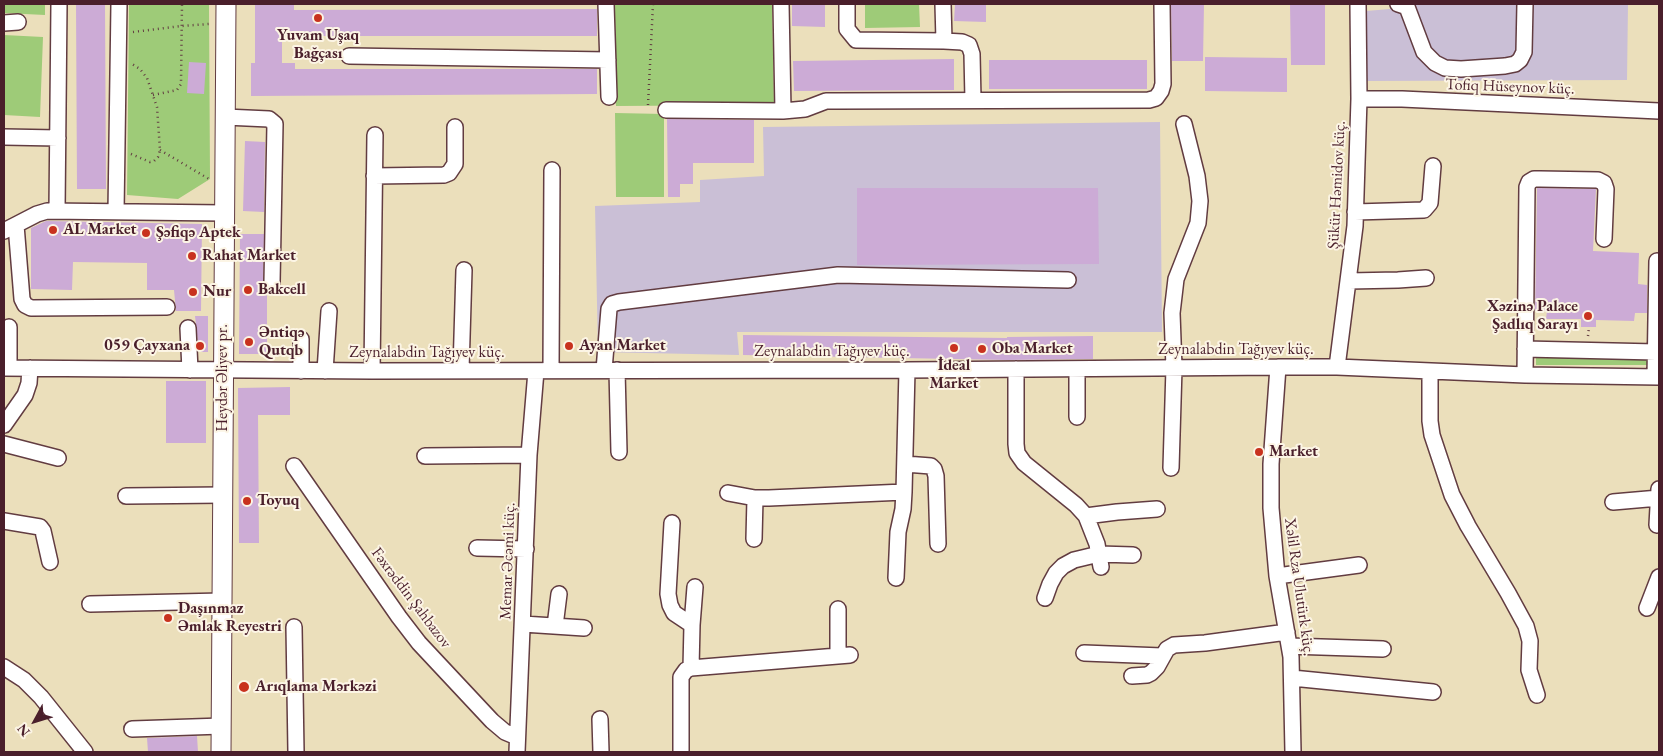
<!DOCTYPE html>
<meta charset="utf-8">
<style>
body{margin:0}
#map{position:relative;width:1663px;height:756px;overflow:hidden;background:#ebdfbb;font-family:"EB Garamond",serif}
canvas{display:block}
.frame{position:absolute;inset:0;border:5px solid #4a1f2b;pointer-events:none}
.north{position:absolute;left:10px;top:696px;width:50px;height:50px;-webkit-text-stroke:4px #fcf5e5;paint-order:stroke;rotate:231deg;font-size:14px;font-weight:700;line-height:20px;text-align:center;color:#4a1f2b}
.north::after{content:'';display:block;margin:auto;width:18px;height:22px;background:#4a1f2b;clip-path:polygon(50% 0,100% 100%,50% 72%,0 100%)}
</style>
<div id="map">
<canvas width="1663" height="756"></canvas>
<div class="frame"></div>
<div class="north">N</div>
</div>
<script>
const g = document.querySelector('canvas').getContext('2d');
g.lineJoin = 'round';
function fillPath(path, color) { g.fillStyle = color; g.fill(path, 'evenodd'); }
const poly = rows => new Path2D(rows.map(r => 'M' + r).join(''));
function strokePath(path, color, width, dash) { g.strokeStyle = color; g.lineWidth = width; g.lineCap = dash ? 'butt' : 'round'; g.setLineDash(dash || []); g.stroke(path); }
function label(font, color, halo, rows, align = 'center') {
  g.font = font + ' "EB Garamond",serif'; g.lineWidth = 4; g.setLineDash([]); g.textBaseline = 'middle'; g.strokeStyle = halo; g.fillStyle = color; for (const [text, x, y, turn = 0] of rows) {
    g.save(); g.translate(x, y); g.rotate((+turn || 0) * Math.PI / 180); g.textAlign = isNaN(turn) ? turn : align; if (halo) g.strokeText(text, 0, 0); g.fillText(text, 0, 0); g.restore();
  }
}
fillPath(poly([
 [1390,4,1628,4,1627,80,1366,81,1366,11,1390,9],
 [1160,122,1162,332,737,332,739,355,598,352,595,206,700,202,700,180,764,176,763,127]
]), '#cabfd6');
fillPath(poly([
 [4,4,45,4,45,15,4,13],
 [129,4,209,4,210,179,178,199,127,195],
 [615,4,772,4,774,105,616,106],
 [865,4,919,4,920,27,865,28],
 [4,35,43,37,40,117,4,115],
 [615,113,664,114,664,197,616,197],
 [1536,358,1648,358,1649,365,1536,365]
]), '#9ecb78');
fillPath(poly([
 [76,4,105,4,106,189,77,189],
 [255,4,294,4,294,10,597,9,597,36,282,36,282,63,295,63,295,69,597,69,597,94,251,96,251,63,255,63],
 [792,4,825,4,825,27,792,26],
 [955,4,986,4,986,22,954,21],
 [1171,4,1204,4,1203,61,1172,61],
 [1290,4,1325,4,1325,65,1291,65],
 [1205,57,1287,58,1287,92,1205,91],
 [954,59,954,90,794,91,793,61],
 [989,60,1147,60,1147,89,989,89],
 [189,62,206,63,204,94,187,93],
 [667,119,754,120,754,163,693,163,693,184,680,184,680,197,668,197],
 [245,141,265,142,264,212,243,211],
 [857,188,1098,188,1099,264,857,265],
 [1537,188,1596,189,1593,251,1639,253,1638,284,1647,285,1647,313,1635,313,1634,321,1596,320,1596,327,1581,327,1581,319,1546,319,1547,311,1535,311],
 [46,221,202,224,201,311,176,311,174,290,147,290,147,263,73,262,72,290,31,289,31,228],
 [240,234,264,234,263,282,267,290,267,354,239,354],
 [195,316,208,316,208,352,199,352],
 [743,335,1007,338,1007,337,1093,336,1093,359,1007,360,743,355],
 [166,381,206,381,206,443,166,443],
 [290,387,290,415,258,415,259,543,239,543,238,388],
 [197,736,198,752,148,752,147,738]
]), '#ccabd6');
const minor = poly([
 [606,4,609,97],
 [781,4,783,111],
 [847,4,847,29,856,40,944,41,962,42,969,45,972,54,973,100],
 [943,4,944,41],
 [1398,4,1407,7,1424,52,1435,63,1445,68,1461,69,1505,66,1515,64,1520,60,1524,52,1525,4],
 [4,23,18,22],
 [349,56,608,60],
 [1359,99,1402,99,1659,111],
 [666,110,783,111,805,109,826,101,836,101,1149,100,1156,98,1161,91,1163,84,1162,4],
 [225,117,269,119,275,124,272,282],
 [4,137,58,138],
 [374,176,444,175,449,173,455,164,455,127],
 [57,211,59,4],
 [116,212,119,4],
 [1355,212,1424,210,1430,203,1433,166],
 [16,225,22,299,25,305,31,308,167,307],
 [4,231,37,214,47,211,224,213],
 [1349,281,1398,280,1426,278],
 [188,328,190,370],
 [301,339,301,371],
 [1525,349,1656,352],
 [1278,367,1271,464,1271,508,1277,576,1291,657,1293,752],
 [1337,367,1355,226,1359,99,1358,4],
 [4,368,372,371,907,370,1278,367,1337,367,1525,375,1659,377],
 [9,368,9,327],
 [1016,369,1016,444,1017,453,1024,463,1076,505,1086,516,1097,544,1101,567],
 [1077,369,1077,417],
 [461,370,464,270],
 [551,370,552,170],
 [604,370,609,309,612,304,619,302,838,275,1068,280],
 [617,370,619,452],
 [325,371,329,311],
 [372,371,375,135],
 [1430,371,1430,421,1432,435,1452,495,1468,526,1508,593,1526,626,1530,641,1529,670,1537,695],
 [1525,375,1527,187,1529,182,1534,179,1540,179,1598,180,1604,183,1606,189,1604,239],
 [1655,377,1657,261],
 [4,425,25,395,29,383,30,368],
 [4,444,58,458],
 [425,456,529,455],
 [905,464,931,466,934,469,936,476,938,544],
 [294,466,399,617,419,643,492,721,505,732,517,737],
 [1171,468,1174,368,1172,313,1176,279,1198,223,1200,201,1197,176,1184,124],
 [728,493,755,498,769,498,904,492],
 [126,496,223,495],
 [1613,502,1659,498],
 [1086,516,1117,512,1157,509],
 [4,521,40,527,43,531,50,562],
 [672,523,668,594,670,605,674,613,692,625],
 [1657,525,1659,489],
 [754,539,755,498],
 [477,548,526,549],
 [1277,576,1359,565],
 [896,578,898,532,903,509,904,492,907,370],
 [1045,598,1050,584,1056,573,1063,566,1074,560,1099,554,1133,555],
 [90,604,222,601],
 [1647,608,1659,577],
 [838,609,838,656],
 [523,624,584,628],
 [555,626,559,594],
 [294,627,296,752],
 [1290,646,1383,649],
 [1084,653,1162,656],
 [4,667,24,680,41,697,85,752],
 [691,668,850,655],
 [1132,676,1147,675,1151,673,1157,667,1167,649,1174,645,1205,643,1287,632],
 [1292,678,1433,692],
 [600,719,601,752],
 [132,729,222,726],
 [517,752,529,455,536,371],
 [681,752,681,677,686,670,691,668,692,625,695,587]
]);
const major = poly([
 [221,752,226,4]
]);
strokePath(minor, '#623c41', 18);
strokePath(major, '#623c41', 21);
strokePath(poly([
 [133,32,181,26,209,24],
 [153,95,177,90,181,84,182,4],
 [648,105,653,4],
 [160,150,209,179],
 [131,154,150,162,154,161,158,157,160,150,157,107,147,78,140,69,132,64],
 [1588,336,1589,327]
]), '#623c41', 2.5, [1, 4]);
strokePath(minor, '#fff', 15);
strokePath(major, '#fff', 19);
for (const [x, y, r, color] of [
 [318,18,5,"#c8321e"],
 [53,230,5,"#c8321e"],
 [146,233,5,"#c8321e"],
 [192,256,5,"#c8321e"],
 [248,290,5,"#c8321e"],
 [193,292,5,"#c8321e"],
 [1588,316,5,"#c8321e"],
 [249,342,5,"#c8321e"],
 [200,346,5,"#c8321e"],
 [569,346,5,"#c8321e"],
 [954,348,5,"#c8321e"],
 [982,349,5,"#c8321e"],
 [1259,452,5,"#c8321e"],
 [247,501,5,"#c8321e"],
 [168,618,5,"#c8321e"],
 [244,687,6,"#c8321e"]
]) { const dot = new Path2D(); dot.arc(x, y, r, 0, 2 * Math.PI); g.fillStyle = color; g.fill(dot); strokePath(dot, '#fcf5e5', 2); }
label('bold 16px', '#4a1f2b', '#fcf5e5', [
 ["Yuvam Uşaq",318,36,"center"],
 ["Bağçası",318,54,"center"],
 ["AL Market",63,230],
 ["Şəfiqə Aptek",156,233],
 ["Rahat Market",202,256],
 ["Bakcell",258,290],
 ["Nur",203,292],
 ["Xәzinә Palace",1578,307,"right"],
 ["Şadlıq Sarayı",1578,325,"right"],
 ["Əntiqə",259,333],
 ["Qutqb",259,351],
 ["059 Çayxana",190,346,"right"],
 ["Ayan Market",579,346],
 ["Oba Market",992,349],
 ["İdeal",954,366,"center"],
 ["Market",954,384,"center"],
 ["Market",1269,452],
 ["Toyuq",257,501],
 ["Daşınmaz",178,609],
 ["Əmlak Reyestri",178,627],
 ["Arıqlama Mərkəzi",255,687]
], 'left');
label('16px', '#4a1f2b', '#fcf5e5', [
 ["Tofiq Hüseynov küç.",1510,87,2],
 ["Şükür Həmidov küç.",1337,185,-87],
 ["Zeynalabdin Tağıyev küç.",1236,350],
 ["Zeynalabdin Tağıyev küç.",832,352],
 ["Zeynalabdin Tağıyev küç.",427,353],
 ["Heydər Əliyev pr.",223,378,-90],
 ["Memar Əcəmi küç.",508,561,-88],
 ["Xəlil Rza Ulutürk küç.",1299,587,82],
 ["Fəxrəddin Şahbazov",411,598,53]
]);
</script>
